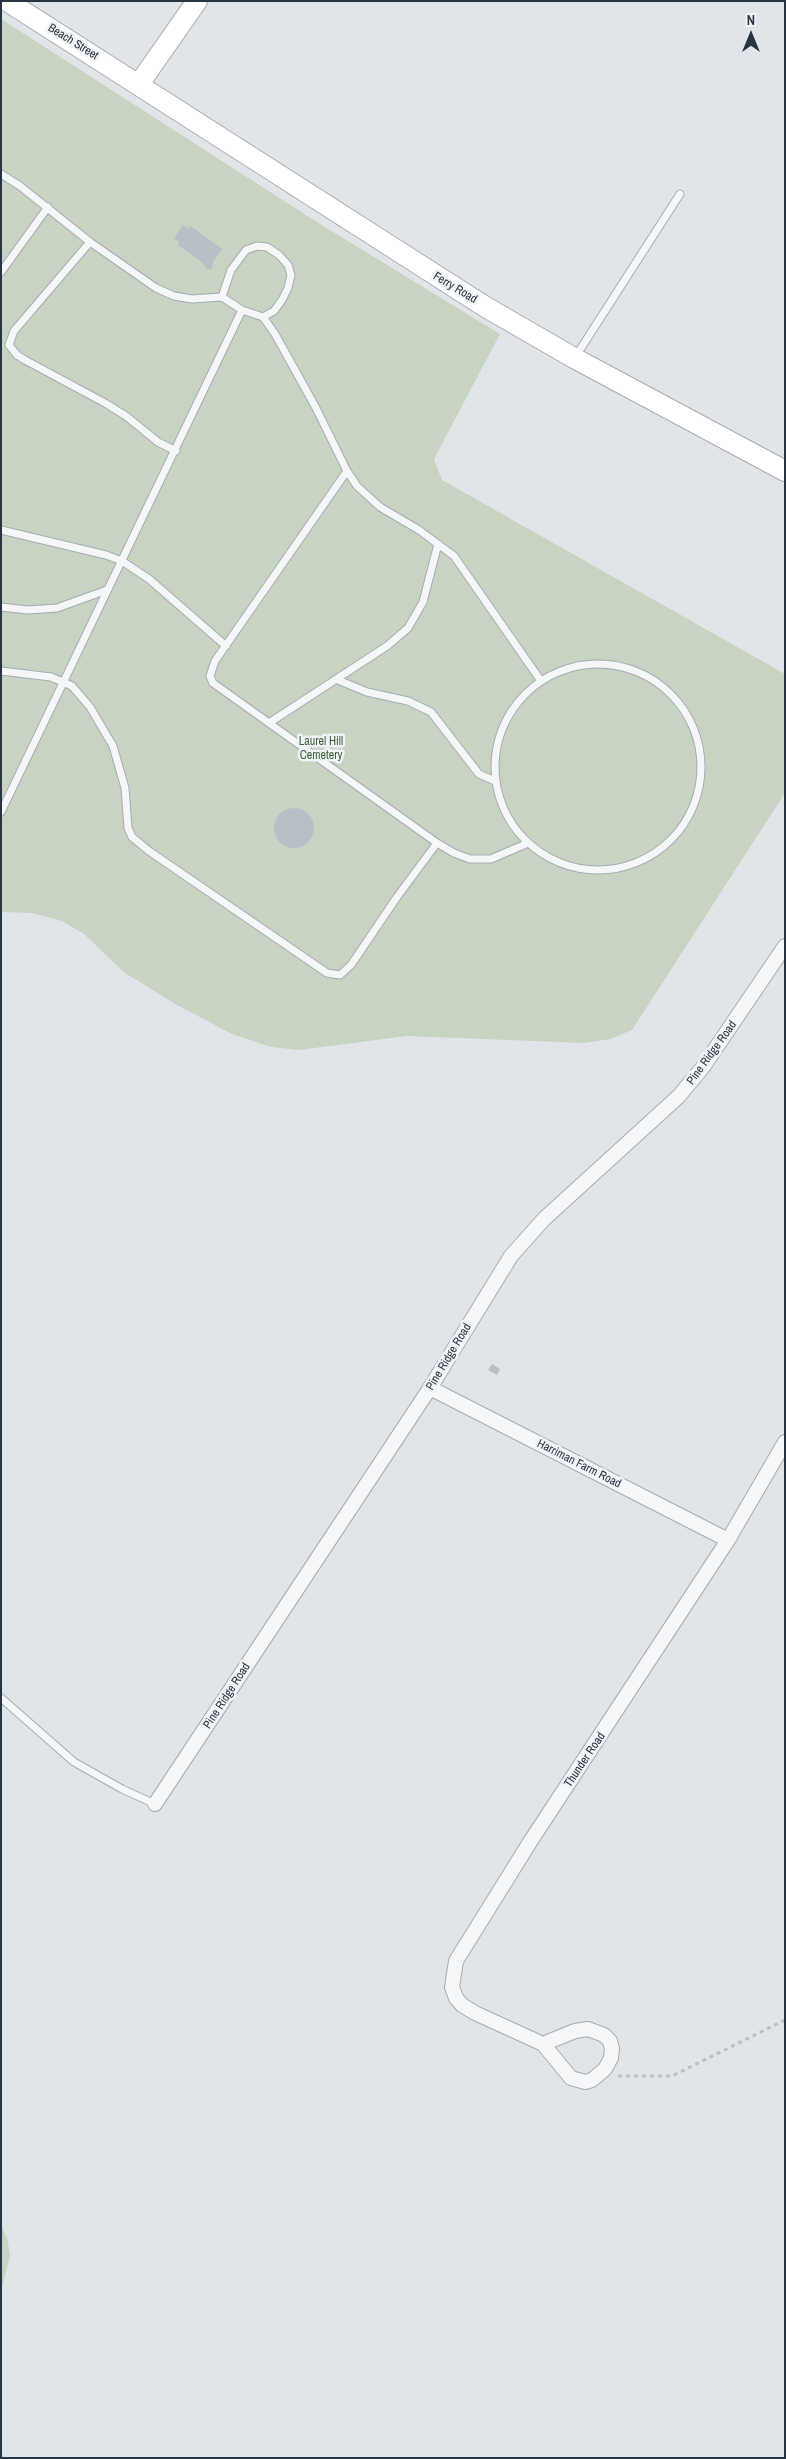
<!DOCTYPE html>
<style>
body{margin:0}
#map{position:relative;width:786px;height:2459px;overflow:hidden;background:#e1e5ea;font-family:"Archivo Narrow",sans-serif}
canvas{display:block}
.frame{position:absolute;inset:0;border:2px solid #293442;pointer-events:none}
.north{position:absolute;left:726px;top:10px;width:50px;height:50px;-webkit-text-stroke:4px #f1f4f7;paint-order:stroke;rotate:0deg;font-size:14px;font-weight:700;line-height:20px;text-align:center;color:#293442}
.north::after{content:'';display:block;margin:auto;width:18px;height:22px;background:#293442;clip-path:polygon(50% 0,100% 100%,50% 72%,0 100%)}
</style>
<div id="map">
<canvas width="786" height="2459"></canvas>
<div class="frame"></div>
<div class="north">N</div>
</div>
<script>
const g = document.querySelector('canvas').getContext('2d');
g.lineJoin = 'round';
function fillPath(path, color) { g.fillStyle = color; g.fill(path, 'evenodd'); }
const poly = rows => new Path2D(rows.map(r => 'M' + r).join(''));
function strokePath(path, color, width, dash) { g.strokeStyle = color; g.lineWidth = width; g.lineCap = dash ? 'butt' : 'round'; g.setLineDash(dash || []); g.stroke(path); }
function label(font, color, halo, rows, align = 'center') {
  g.font = font + ' "Archivo Narrow",sans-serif'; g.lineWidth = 5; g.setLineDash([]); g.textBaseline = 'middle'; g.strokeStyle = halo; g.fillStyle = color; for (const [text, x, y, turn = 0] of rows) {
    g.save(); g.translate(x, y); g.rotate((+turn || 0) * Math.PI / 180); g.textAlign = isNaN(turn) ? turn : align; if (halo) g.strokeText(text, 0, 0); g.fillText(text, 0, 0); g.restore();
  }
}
fillPath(poly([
 [1,19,320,224,500,334,434,459,442,480,785,674,785,793,632,1030,611,1039,584,1043,407,1036,299,1050,271,1047,232,1034,177,1005,125,973,84,934,62,921,32,913,1,912],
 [1,2226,7,2237,10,2256,1,2291]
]), '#c8d4c2');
fillPath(poly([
 [183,225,189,229,191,226,222,249,213,262,212,269,206,269,204,264,178,245,179,242,174,238],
 '274 828a20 20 0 1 1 40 0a20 20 0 1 1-40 0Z',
 [492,1364,500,1369,497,1375,488,1370]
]), '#b8bfc7');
const lane = poly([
 [1,174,20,186,90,242,156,288,174,296,192,299,222,297,242,310,263,317,275,334,316,408,347,471,357,486,380,507,419,530,454,556,541,681],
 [90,242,14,331,9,345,17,355,25,360,105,403,126,416,158,442,176,451],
 [1,272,48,207],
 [222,297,231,270,246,250,257,246,267,247,279,255,288,265,291,275,288,288,282,300,274,311,263,317],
 [576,356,680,194],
 [347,471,215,661,210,676,213,683,437,843,454,853,470,859,491,859,528,843],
 [1,530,106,555,122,561,149,579,226,646],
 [1,607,28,610,57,608,107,590],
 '495 767a103 103 0 1 1 206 0a103 103 0 1 1-206 0Z',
 [1,671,51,677,72,686,90,707,113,746,125,788,128,828,132,837,149,851,327,973,340,975,351,965,397,897,437,843],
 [338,680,367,692,408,701,431,712,479,774,495,781],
 [269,723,387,646,408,628,423,602,438,544],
 [1,812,242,310],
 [1,1698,74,1762,122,1789,155,1804]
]);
const street = poly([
 [430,1388,728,1540],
 [155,1804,430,1388,511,1256,544,1219,679,1096,703,1067,785,946],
 [543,2044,575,2031,588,2029,604,2035,610,2041,612,2049,611,2058,605,2069,592,2080,585,2082,571,2078,543,2044,475,2013,462,2005,456,1998,452,1987,456,1961,530,1842,728,1540,785,1442]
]);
const secondary = poly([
 [7,1,484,306,574,358,785,471],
 [139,84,197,1]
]);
strokePath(lane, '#a6acb4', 9);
strokePath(street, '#a6acb4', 16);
strokePath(secondary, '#a6acb4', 22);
strokePath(poly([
 [618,2076,672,2076,785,2020]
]), '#bbc0c5', 3, [4, 4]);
strokePath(lane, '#f4f6f8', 7);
strokePath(street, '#f4f6f8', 14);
strokePath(secondary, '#fff', 20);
label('12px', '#293442', '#f1f4f7', [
 ["Beach Street",73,42,32],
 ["Ferry Road",455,288,31],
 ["Pine Ridge Road",712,1053,-54],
 ["Pine Ridge Road",449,1357,-59],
 ["Harriman Farm Road",579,1464,27],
 ["Pine Ridge Road",227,1696,-57],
 ["Thunder Road",585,1760,-56]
]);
label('12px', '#405e36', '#f1f4f7', [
 ["Laurel Hill",321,742],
 ["Cemetery",321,756]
]);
</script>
